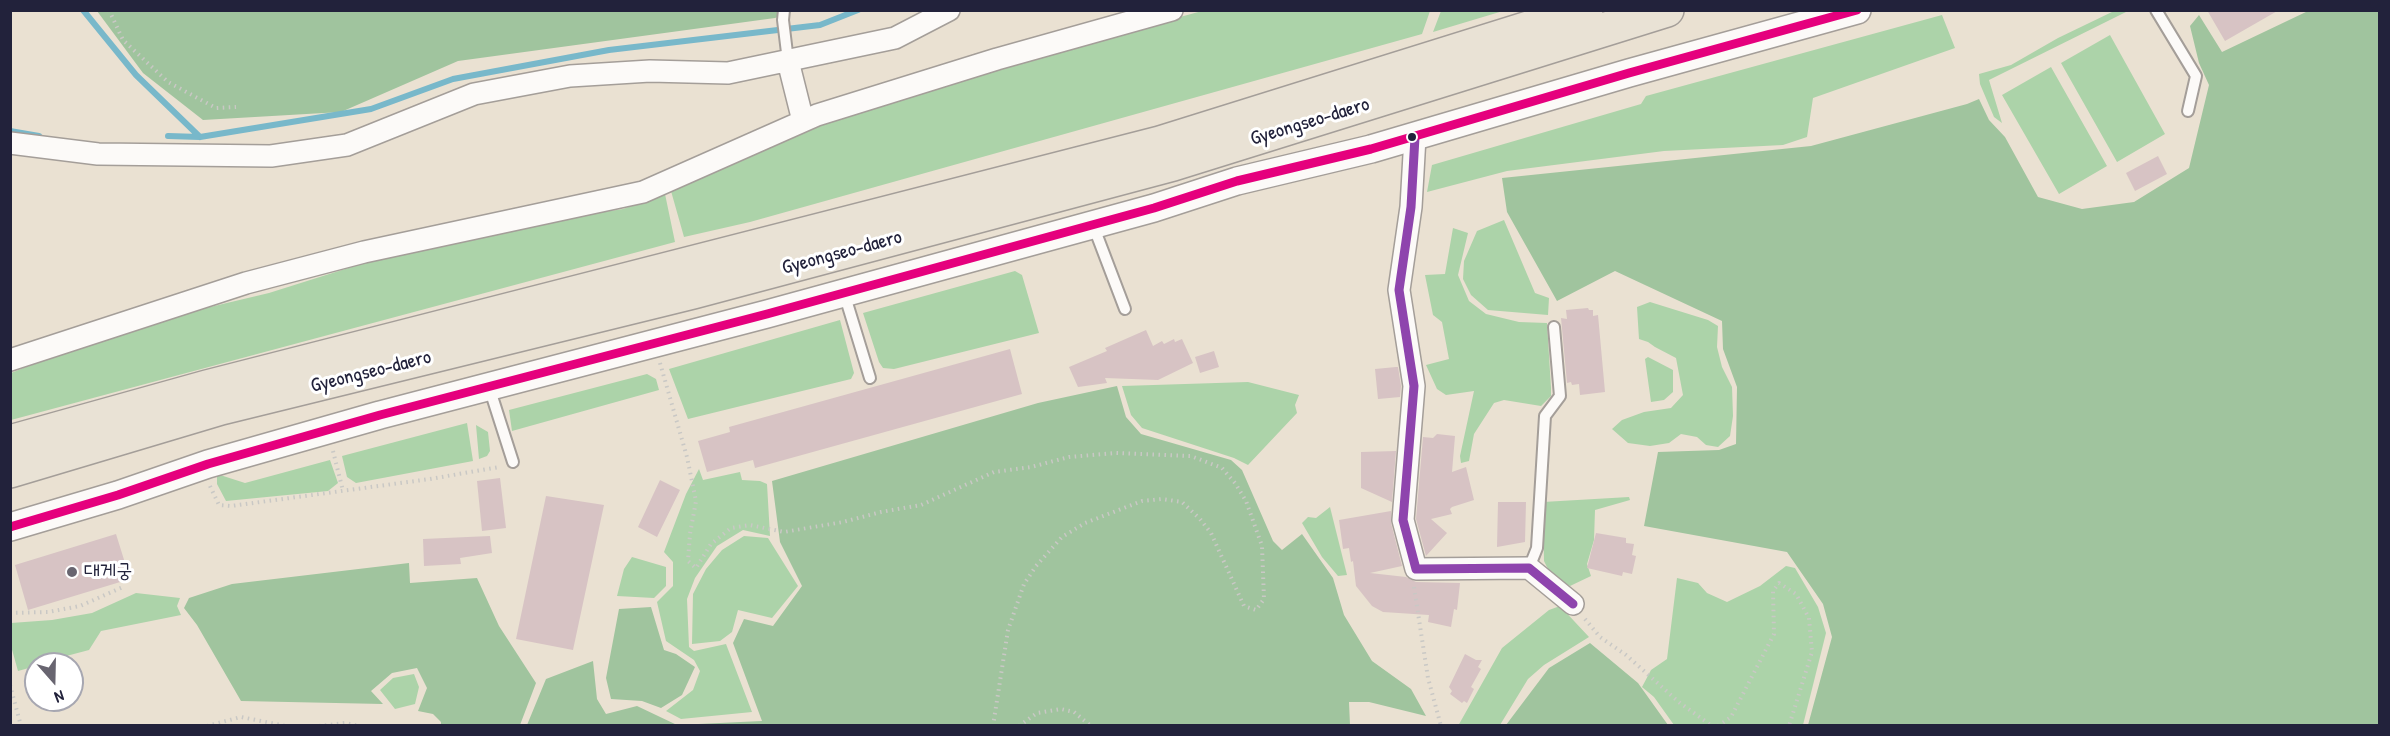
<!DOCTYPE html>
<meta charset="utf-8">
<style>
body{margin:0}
#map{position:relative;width:2390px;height:736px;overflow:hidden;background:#eae1d2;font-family:"Patrick Hand",sans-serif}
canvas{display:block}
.frame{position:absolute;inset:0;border:12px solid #22223b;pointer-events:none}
.north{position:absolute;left:24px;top:652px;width:60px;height:60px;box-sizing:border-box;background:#fff;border:2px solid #a7a7b1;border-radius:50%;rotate:160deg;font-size:16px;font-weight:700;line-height:24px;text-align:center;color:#22223b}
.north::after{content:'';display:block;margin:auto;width:21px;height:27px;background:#686570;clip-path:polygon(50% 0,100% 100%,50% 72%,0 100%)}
</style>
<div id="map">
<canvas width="2390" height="736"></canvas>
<div class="frame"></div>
<div class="north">N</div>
</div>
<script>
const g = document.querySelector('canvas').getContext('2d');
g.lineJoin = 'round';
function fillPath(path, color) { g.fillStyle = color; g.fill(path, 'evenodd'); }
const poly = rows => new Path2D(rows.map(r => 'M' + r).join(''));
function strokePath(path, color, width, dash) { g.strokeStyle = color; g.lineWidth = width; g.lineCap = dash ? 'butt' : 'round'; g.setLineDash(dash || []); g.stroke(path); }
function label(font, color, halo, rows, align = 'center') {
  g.font = font + ' "Patrick Hand","Poor Story",sans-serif'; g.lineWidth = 6; g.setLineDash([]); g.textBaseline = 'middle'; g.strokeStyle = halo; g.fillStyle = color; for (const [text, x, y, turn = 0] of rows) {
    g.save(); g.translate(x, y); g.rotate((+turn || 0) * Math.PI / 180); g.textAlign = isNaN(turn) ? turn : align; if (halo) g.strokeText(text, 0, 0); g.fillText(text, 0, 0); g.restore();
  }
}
fillPath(poly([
 [1202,11,1430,11,1422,34,750,222,684,237,671,191,862,108,957,78],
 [1441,11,1441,10,1503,11,1433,32],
 [2114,11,2128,11,1989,80,2002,123,1994,117,1980,84,1979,74,2011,65,2058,38],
 [1942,15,1955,48,1813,98,1807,137,1783,145,1664,151,1507,171,1427,192,1432,165,1641,104,1646,96],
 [2110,35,2165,134,2117,162,2061,63],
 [2051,67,2107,166,2059,194,2002,95],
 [665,194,675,242,11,420,11,373,26,367,189,312,269,293,453,235,623,209],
 [1504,220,1535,293,1549,298,1548,315,1488,310,1471,295,1463,279,1464,261,1477,231],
 [1453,228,1468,233,1458,275,1469,301,1486,314,1519,322,1547,323,1551,388,1551,396,1541,406,1504,400,1494,403,1474,434,1469,461,1461,463,1460,456,1474,391,1446,395,1437,389,1426,365,1449,359,1442,322,1433,315,1425,275,1445,274],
 [1015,271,1022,275,1039,333,894,369,883,368,879,362,863,313],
 [1650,302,1708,320,1718,326,1717,347,1722,367,1732,387,1733,416,1730,436,1718,447,1706,445,1697,437,1681,434,1669,443,1650,446,1628,443,1612,429,1622,420,1644,412,1671,408,1683,395,1676,358,1655,347,1648,342,1639,339,1637,307],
 [840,320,854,373,851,379,688,419,669,369],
 [1648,357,1673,370,1673,392,1664,400,1651,402,1645,359],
 [647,374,656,379,659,390,512,431,509,410],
 [1248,382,1299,395,1295,405,1297,413,1248,465,1234,458,1142,428,1131,415,1122,386],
 [467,423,473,461,356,483,347,477,342,456],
 [476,425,488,432,490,451,487,456,479,459],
 [330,460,338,483,328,491,226,501,217,484,217,474,245,483],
 [699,469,703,480,740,472,742,480,760,481,767,484,770,536,743,530,717,546,695,578,687,599,689,647,694,651,726,644,752,712,681,719,666,711,693,690,700,671,694,660,666,641,657,602,673,586,673,562,664,552,686,494],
 [1629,497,1630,500,1595,510,1594,540,1587,564,1591,576,1570,586,1551,575,1544,561,1543,502],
 [1330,507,1347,575,1338,576,1322,557,1302,523,1308,517,1316,518],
 [744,536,768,538,798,586,772,618,738,610,732,632,720,641,692,644,693,594,706,569,722,550],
 [632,557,666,567,666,586,654,598,617,596,624,569],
 [1786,566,1795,568,1818,607,1826,633,1803,725,1674,725,1654,697,1642,687,1651,670,1667,659,1677,578,1698,583,1707,593,1727,602,1760,586],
 [136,593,180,598,177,606,181,615,101,631,89,650,36,664,36,666,18,671,11,646,11,623,52,620,92,613],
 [1560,606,1589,637,1544,665,1528,679,1500,725,1458,726,1502,648,1549,610],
 [414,674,419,687,415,704,395,709,380,690,393,678]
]), '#acd3a9');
fillPath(poly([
 [97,11,794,11,775,18,458,61,341,112,203,120,143,73],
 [2308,11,2379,11,2379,725,1808,725,1832,637,1823,604,1787,552,1644,526,1658,452,1719,450,1736,444,1737,387,1723,349,1722,321,1615,271,1557,301,1507,212,1502,178,1811,146,1967,104,1979,99,1989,120,2005,137,2038,197,2082,209,2134,202,2189,168,2209,85,2199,63,2190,26,2199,15,2222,52],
 [1117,386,1126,417,1141,434,1231,460,1242,470,1273,541,1282,550,1302,534,1333,578,1344,615,1372,661,1411,689,1426,716,1369,702,1349,702,1350,725,527,725,546,679,593,661,597,699,606,714,637,706,677,725,762,721,733,643,744,619,773,626,802,586,780,542,772,481,1038,403],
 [409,563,410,583,477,578,499,626,536,683,520,725,441,725,441,722,433,714,418,711,427,688,417,668,392,673,371,691,383,704,241,701,197,625,184,608,189,598,232,584],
 [651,607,664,650,676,654,695,667,682,695,661,708,642,701,611,699,606,678,619,609],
 [1590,643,1638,683,1668,725,1506,725,1549,668]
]), '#a0c49e');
strokePath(poly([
 [83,10,136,75,200,137],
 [10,131,39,136],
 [168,136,200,137,371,109,453,79,609,50,820,25,858,10]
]), '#78b8ca', 6);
fillPath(poly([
 [2207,10,2279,10,2225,41],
 [2158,156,2167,174,2135,191,2126,173],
 [1588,308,1589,310,1593,310,1593,316,1598,315,1605,392,1580,395,1579,384,1572,385,1571,382,1567,383,1561,318,1567,319,1566,310],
 [1146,330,1153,346,1162,341,1164,344,1174,339,1175,342,1182,339,1193,363,1158,380,1105,378,1107,383,1078,387,1069,367,1107,351,1105,348],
 [1010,349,1022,394,755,468,753,460,707,472,698,441,730,432,729,427],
 [1214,351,1219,367,1200,373,1195,357],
 [1396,367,1398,367,1401,386,1400,397,1378,399,1375,369],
 [1437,434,1455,436,1452,472,1466,467,1474,500,1452,507,1450,509,1452,514,1431,519,1447,533,1426,556,1416,519,1423,437,1433,438],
 [1396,451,1392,502,1361,488,1361,452],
 [500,478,506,528,482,531,477,481],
 [660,480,680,490,657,537,638,527],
 [546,496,604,505,573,650,516,639],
 [1498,502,1526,502,1525,542,1497,547],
 [1391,511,1391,523,1402,566,1370,573,1406,577,1416,582,1460,583,1457,610,1454,609,1451,627,1428,622,1429,615,1383,612,1372,606,1356,586,1353,561,1351,562,1349,548,1343,549,1339,520],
 [1596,533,1626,538,1626,543,1634,544,1632,555,1636,556,1632,574,1623,572,1622,576,1587,568],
 [116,534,130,579,28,610,15,565],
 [490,536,492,553,460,558,461,564,424,566,423,539],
 [1465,654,1476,660,1482,660,1478,667,1481,669,1471,687,1474,689,1467,703,1464,701,1462,703,1450,694,1452,691,1449,687]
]), '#d7c3c4');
const service = poly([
 [784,10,783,20,788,61],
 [2156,10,2196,76,2188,111],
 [1093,225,1125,309],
 [844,293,870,378],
 [489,387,513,462],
 [1529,568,1537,548,1545,416,1560,396,1554,327]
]);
const minor = poly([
 [788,61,803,121],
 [1415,137,1411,207,1399,290,1414,386,1403,520,1416,569,1529,568,1573,604],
 [10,143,98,154,271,156,347,145,474,94,570,76,650,71,728,73,895,38,949,10],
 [10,360,246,283,364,252,643,192,817,115,997,59,1172,10]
]);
const tertiary = poly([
 [10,527,118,495,208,464,380,415,767,314,1154,208,1237,181,1371,149,1629,73,1857,10]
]);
const primary = poly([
 [10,442,207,387,1160,143,1586,10],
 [10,471,221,408,693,292,1173,164,1667,10]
]);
strokePath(service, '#a49e99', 14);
strokePath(minor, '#a49e99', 24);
strokePath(tertiary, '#a49e99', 30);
strokePath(primary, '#a49e99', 36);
strokePath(poly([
 [109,10,123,40,168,82,216,108,236,107],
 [660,363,687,457,696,501,690,534,688,561,696,568,711,544,731,528,750,525,784,532,843,522,881,512,921,505,994,472,1031,467,1069,457,1116,453,1191,456,1222,468,1235,483,1246,501,1262,546,1264,599,1256,610,1244,606,1211,533,1200,519,1182,502,1162,499,1142,501,1085,523,1062,537,1036,566,1024,584,1008,630,993,726],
 [333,451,343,491],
 [210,486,219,505,231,506,430,479,499,467],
 [1414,587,1428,678,1441,726],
 [10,613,48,612,80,606,123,587],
 [1585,619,1600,637,1626,655,1680,703,1712,726],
 [10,685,21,726],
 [207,726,241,717,286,726],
 [319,726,345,723,359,726],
 [1019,726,1037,713,1061,709,1074,712,1091,726],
 [1718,726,1731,717,1774,634,1773,591,1779,583,1796,594,1809,618,1812,652,1789,726]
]), '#c9c8c5', 4, [1.5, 4.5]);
strokePath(service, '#fcfaf8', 10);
strokePath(minor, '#fcfaf8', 21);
strokePath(tertiary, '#fcfaf8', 27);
strokePath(primary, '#e9e2d5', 33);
strokePath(poly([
 [1415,137,1411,207,1399,290,1414,386,1403,520,1416,569,1529,568,1573,604]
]), '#8e44ad', 9);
strokePath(poly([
 [10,527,118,495,208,464,380,415,767,314,1154,208,1237,181,1371,149,1629,73,1857,10]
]), '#e5007d', 9);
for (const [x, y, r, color] of [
 [1412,137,5,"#22223b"],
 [72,572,6,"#686570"]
]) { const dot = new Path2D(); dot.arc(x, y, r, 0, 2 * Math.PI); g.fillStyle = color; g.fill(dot); strokePath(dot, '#fff', 2); }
label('20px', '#22223b', '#fff', [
 ["Gyeongseo-daero",1310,122,-17],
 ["Gyeongseo-daero",842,253,-15],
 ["Gyeongseo-daero",371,372,-14]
]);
label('20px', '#22223b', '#fff', [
 ["대게궁",84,572]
], 'left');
</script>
